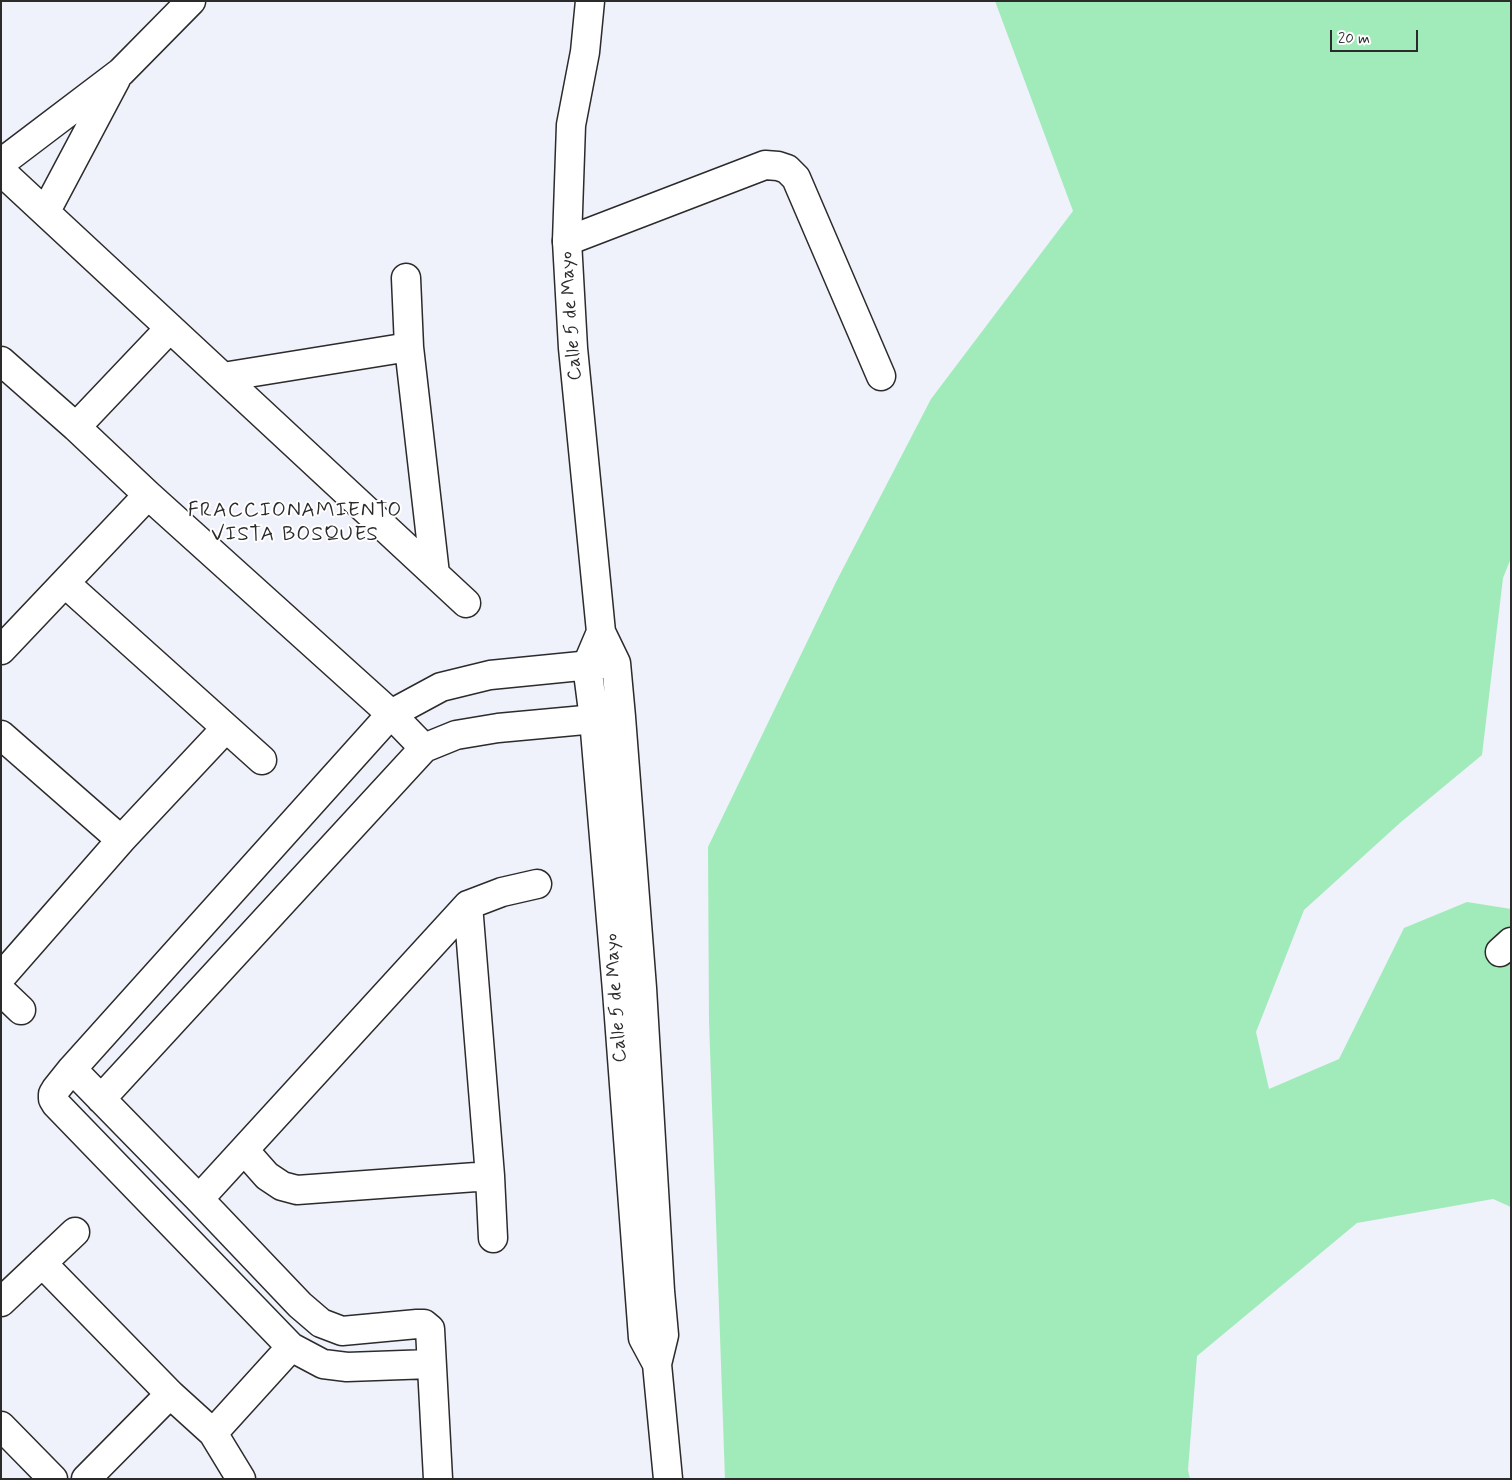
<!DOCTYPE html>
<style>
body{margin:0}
#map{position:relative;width:1512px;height:1480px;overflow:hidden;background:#eff1fb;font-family:Mynerve,sans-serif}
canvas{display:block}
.frame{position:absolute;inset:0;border:2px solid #2b2b2b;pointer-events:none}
.scale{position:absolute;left:1330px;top:30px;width:88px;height:22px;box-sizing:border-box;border:2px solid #2b2b2b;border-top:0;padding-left:6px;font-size:15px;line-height:18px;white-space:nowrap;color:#2b2b2b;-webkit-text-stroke:4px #fff;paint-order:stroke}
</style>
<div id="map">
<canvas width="1512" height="1480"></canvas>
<div class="frame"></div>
<div class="scale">20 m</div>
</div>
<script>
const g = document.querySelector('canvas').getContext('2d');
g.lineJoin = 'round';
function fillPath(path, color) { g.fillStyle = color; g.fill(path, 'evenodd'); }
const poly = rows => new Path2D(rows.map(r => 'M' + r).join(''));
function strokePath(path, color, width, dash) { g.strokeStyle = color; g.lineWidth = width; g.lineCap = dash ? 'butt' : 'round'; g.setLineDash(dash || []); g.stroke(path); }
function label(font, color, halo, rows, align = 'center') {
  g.font = font + ' Mynerve,sans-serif'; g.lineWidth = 4; g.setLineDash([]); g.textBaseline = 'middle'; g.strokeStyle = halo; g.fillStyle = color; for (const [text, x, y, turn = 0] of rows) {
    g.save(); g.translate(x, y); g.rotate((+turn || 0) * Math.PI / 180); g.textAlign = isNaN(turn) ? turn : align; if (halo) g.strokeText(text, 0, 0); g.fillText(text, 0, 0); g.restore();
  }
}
fillPath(poly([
 [995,1,1511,1,1511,558,1503,578,1482,755,1401,822,1304,910,1256,1032,1269,1089,1339,1059,1404,928,1467,902,1511,909,1511,1207,1493,1199,1357,1223,1197,1356,1188,1470,1190,1479,725,1479,709,1021,708,847,836,582,931,399,1073,211]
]), '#a1ebba');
const street = poly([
 [1,163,121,72,191,1],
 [1,171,466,603],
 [46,211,116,79],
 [567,241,765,165,778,166,787,169,796,178,881,376],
 [406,278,409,347,435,574],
 [1,361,76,427,148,495,391,714,424,748],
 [223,377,409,347],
 [76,427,170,328],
 [66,584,262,760],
 [1,650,148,495],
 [1,735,121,840],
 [468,905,490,1176,493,1238],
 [1500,952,1511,942],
 [1,977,121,840,226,728],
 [1,991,21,1010],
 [72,1069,199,1199,300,1305,321,1323,342,1331,417,1324,424,1324,430,1329,438,1479],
 [101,1099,424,748,456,735,498,728,617,717],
 [244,1150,267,1176,282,1186,297,1190,490,1176],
 [199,1199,468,905,502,892,537,884],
 [42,1263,170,1394,213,1433,241,1479],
 [1,1302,75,1232],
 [431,1364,347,1367,323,1364,291,1347,56,1104,53,1099,53,1094,56,1089,72,1069,391,714,441,687,490,675,611,663],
 [1,1426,53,1479],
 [213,1433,291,1347],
 [86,1479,170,1394]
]);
const secondary = poly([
 [590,1,585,52,571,125,567,241,573,348,601,632,616,663,621,717,642,988,660,1291,664,1335,657,1364,668,1479],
 [601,632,587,665,594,719,617,991,643,1338,657,1364]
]);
strokePath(street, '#2b2b2b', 31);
strokePath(secondary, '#2b2b2b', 31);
strokePath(street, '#fff', 28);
strokePath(secondary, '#fff', 28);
label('19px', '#2b2b2b', '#fff', [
 ["Calle 5 de Mayo",572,316,-94],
 ["Calle 5 de Mayo",617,998,-94]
]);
g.letterSpacing = '1px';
label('21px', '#2b2b2b', '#fff', [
 ["FRACCIONAMIENTO",295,512],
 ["VISTA BOSQUES",295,536]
]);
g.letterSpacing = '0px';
</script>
